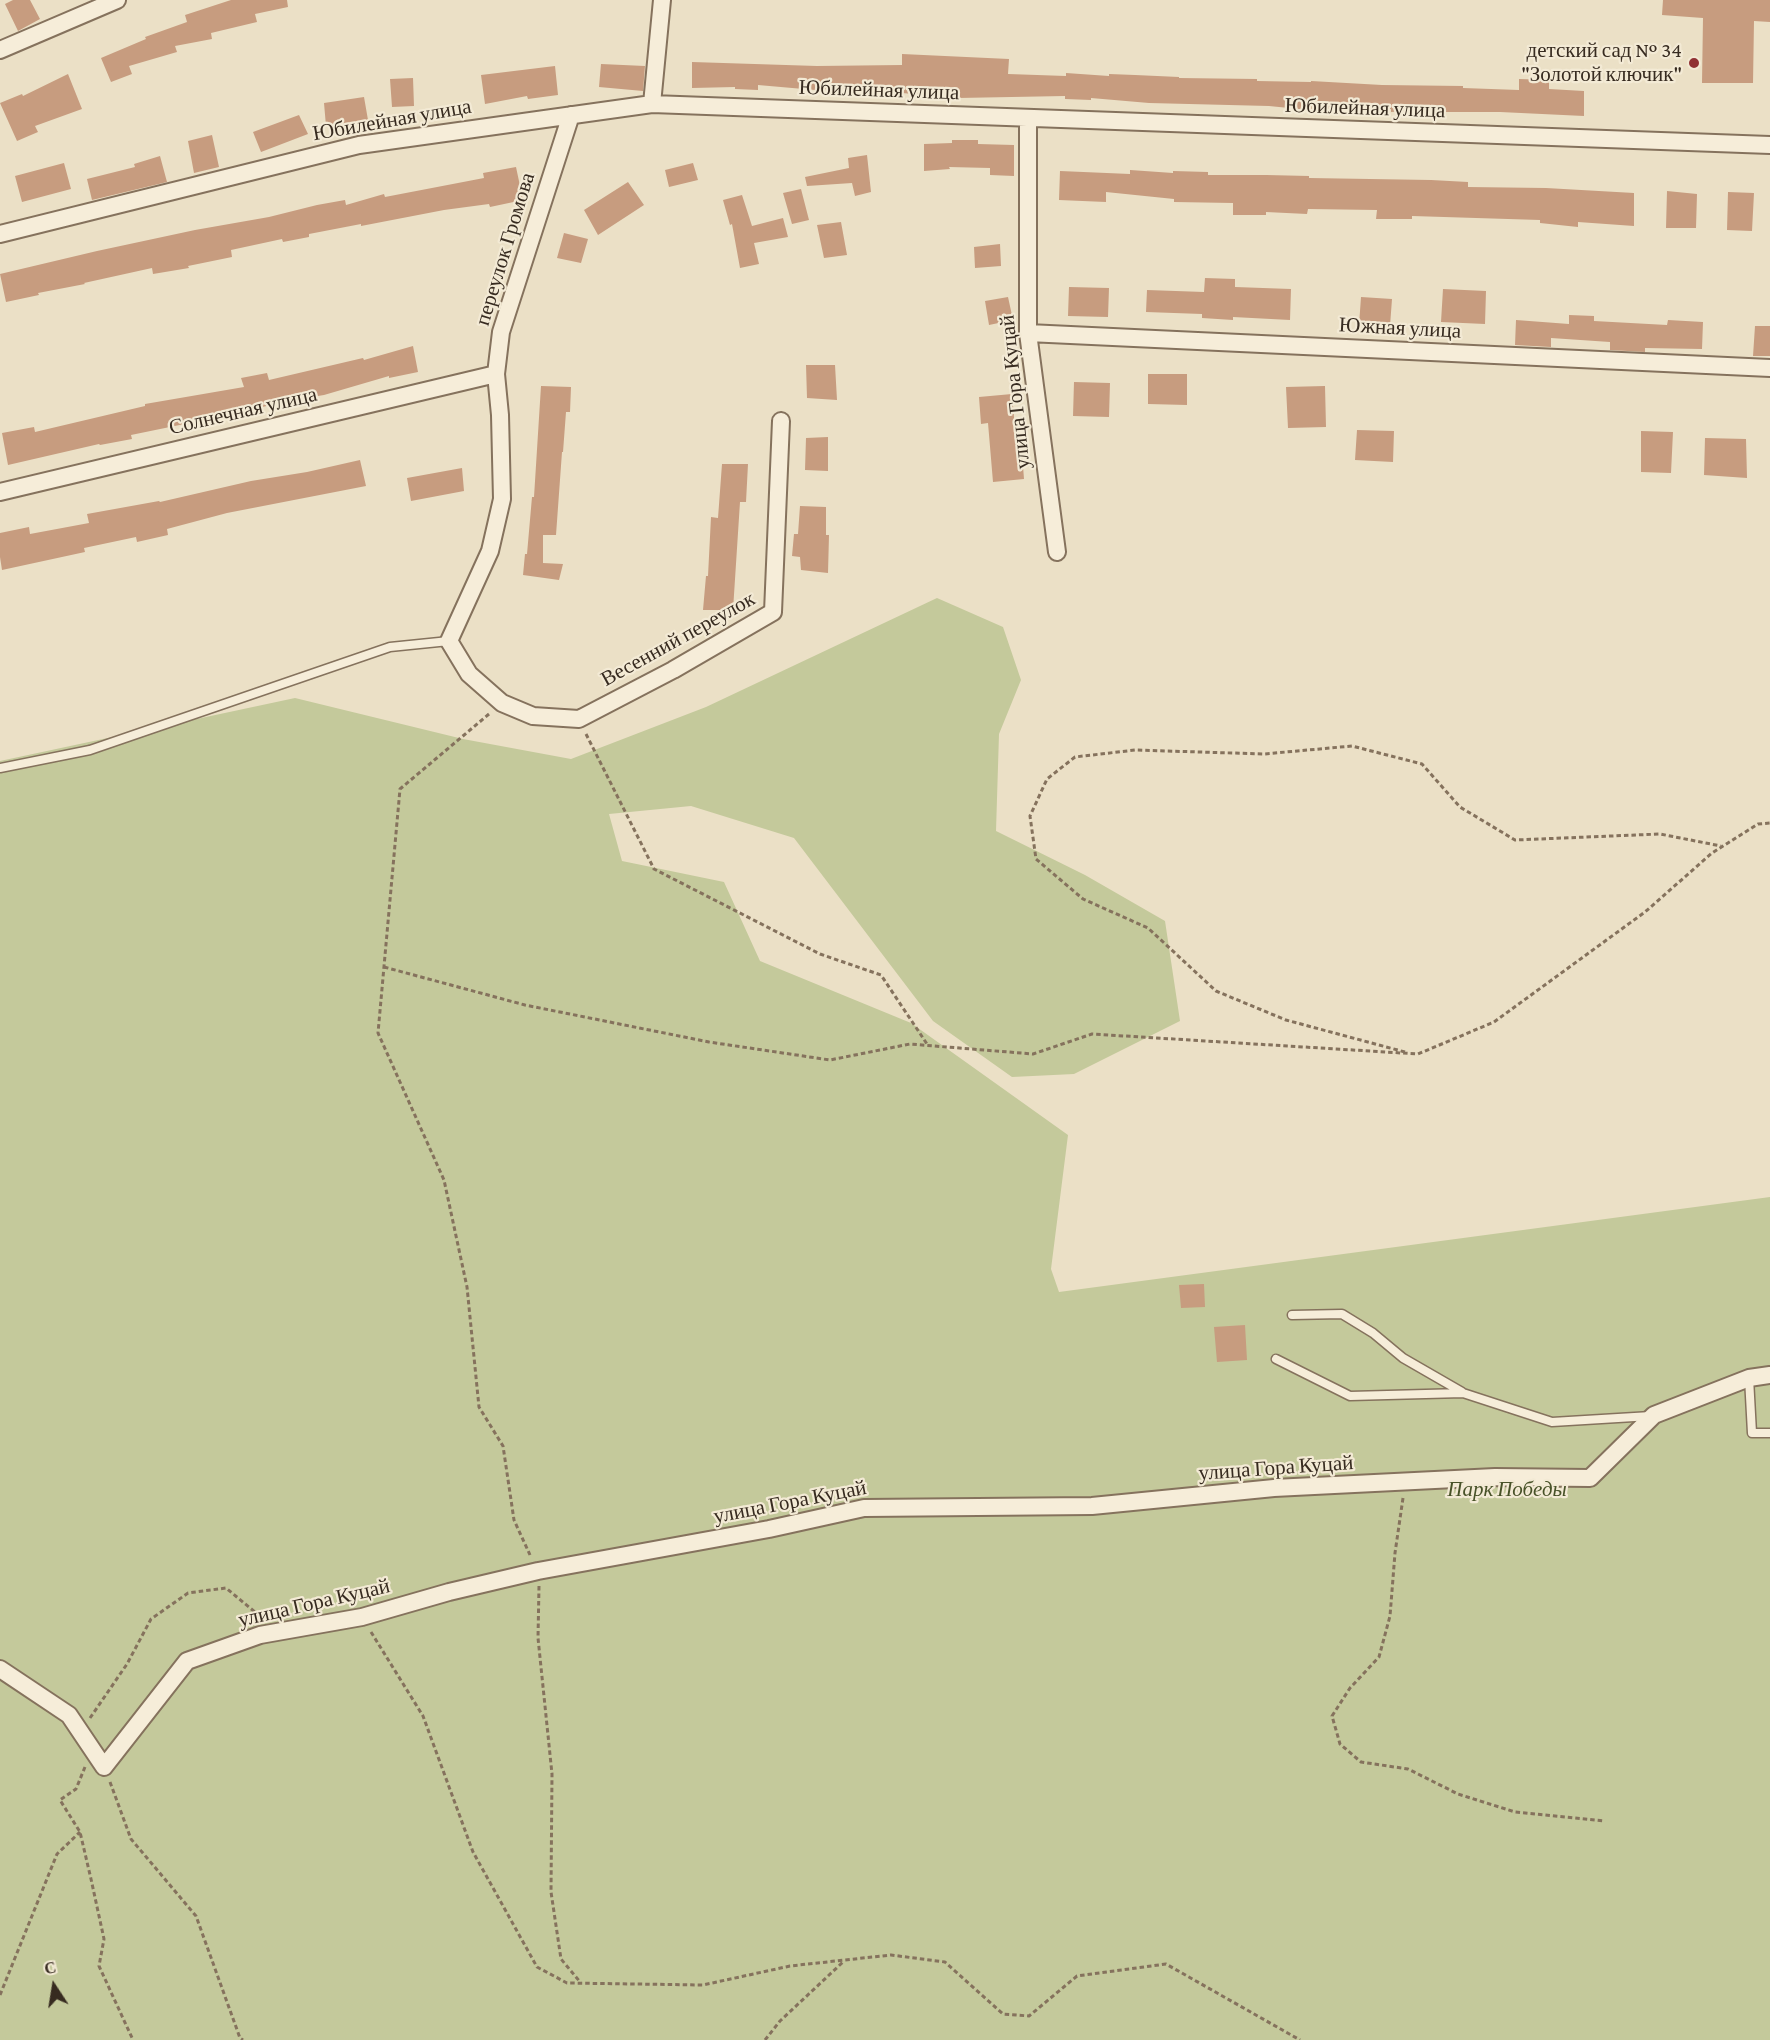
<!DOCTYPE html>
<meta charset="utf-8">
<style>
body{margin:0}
#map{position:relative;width:1770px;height:2040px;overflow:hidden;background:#ebe0c6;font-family:"Crimson Pro",serif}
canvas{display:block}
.north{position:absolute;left:24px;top:1956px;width:60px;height:60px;-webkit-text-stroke:4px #f3ead5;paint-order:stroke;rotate:348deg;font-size:16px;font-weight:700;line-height:24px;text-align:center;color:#372b20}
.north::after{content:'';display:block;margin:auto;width:21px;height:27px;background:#372b20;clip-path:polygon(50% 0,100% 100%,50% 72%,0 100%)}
</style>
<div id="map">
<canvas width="1770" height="2040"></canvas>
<div class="north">С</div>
</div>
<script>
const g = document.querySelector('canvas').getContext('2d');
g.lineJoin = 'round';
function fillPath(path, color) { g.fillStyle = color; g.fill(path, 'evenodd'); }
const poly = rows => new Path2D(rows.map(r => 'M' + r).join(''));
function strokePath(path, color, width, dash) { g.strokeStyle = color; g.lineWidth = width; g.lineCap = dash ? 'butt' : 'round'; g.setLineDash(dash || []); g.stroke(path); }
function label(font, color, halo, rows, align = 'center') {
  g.font = font + ' "Crimson Pro",serif'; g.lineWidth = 4.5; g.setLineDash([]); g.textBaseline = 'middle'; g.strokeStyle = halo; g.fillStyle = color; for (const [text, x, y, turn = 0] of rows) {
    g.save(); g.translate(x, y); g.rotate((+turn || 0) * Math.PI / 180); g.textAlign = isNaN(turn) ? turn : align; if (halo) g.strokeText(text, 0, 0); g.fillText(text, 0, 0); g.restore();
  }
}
fillPath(poly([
 [937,598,1003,627,1021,680,999,734,996,831,1085,875,1165,921,1180,1021,1074,1074,1012,1077,933,1021,794,838,691,806,609,814,622,861,724,882,760,961,911,1023,1068,1135,1051,1269,1059,1292,1770,1197,1770,2040,0,2040,0,761,295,698,463,739,571,759,706,707]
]), '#c4c99b');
fillPath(poly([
 [13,0,30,0,40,19,18,31,5,4],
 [231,0,287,0,288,7,255,14,257,22,211,33,212,39,175,46,177,52,129,66,132,74,111,82,101,58,146,39,145,37,187,22,185,15],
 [1663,0,1770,0,1770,22,1754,21,1753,83,1702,83,1703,18,1662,15],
 [902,54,1009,59,1008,74,1066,76,1066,73,1109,76,1109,74,1135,75,1179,77,1179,78,1257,79,1257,81,1311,82,1311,81,1382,85,1463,86,1463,88,1519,90,1519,79,1549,80,1549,89,1584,91,1584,116,1500,112,1434,112,1434,109,1391,112,1391,109,1335,107,1335,109,1299,109,1269,106,1149,103,1091,98,1091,100,1065,99,1065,96,958,98,902,93,902,89,860,90,860,87,815,90,758,85,758,90,735,89,735,87,692,88,692,62,817,66,902,65],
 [601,64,645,66,643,91,599,87],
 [555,66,558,95,528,99,527,96,485,104,481,75],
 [68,74,82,109,35,126,38,132,17,141,0,103,22,94,23,96],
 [413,78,414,106,392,107,390,79],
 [364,97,368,120,326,126,324,103],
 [299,115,308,134,261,152,253,132],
 [212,135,219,167,194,173,188,141],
 [952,140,978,140,978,144,1014,145,1014,176,990,175,990,168,949,167,950,169,924,171,924,144,952,143],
 [867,155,871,192,855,196,852,183,807,186,805,177,849,168,848,158],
 [160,156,167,182,92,200,87,179,135,167,134,164],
 [64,163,71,189,22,202,15,176],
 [693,163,698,180,669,187,665,170],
 [516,167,523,200,490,207,489,204,444,210,361,226,361,224,309,234,309,237,283,242,282,239,231,250,232,257,188,266,189,268,153,274,152,268,84,283,85,284,38,293,39,295,6,302,0,274,97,251,195,230,269,217,317,205,345,200,346,205,384,194,385,197,484,178,483,173],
 [1130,170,1173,173,1173,171,1208,172,1208,175,1266,175,1309,176,1309,178,1431,180,1468,182,1468,187,1546,188,1634,193,1634,226,1578,222,1578,227,1540,223,1540,220,1412,216,1412,219,1376,219,1377,210,1308,209,1307,214,1266,212,1266,215,1233,215,1233,203,1174,202,1174,199,1106,192,1106,202,1059,200,1060,171,1130,174],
 [628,182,644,205,598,235,584,210],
 [801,189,809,220,792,224,783,193],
 [1667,191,1697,194,1696,228,1666,228],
 [1728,192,1754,193,1752,231,1727,230],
 [742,195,752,226,783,218,788,237,754,243,759,264,740,268,732,224,730,225,723,200],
 [841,222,847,255,824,258,817,225],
 [564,233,588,239,581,263,557,258],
 [1000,244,1001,266,975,268,974,247],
 [1205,278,1235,279,1235,287,1291,289,1290,320,1233,317,1233,320,1202,318,1202,314,1146,312,1147,290,1204,292],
 [1069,287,1109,288,1108,317,1068,316],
 [1443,289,1486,291,1485,324,1441,322],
 [1008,297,1013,320,989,325,985,301],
 [1361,297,1392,299,1390,326,1359,325],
 [1569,315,1594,316,1594,321,1667,325,1668,320,1703,322,1702,349,1645,348,1645,352,1610,350,1610,342,1551,338,1551,347,1515,345,1516,320,1569,324],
 [1755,326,1770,326,1770,356,1753,356],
 [413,346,418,372,389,378,389,376,324,395,275,403,275,404,233,414,131,435,132,439,100,445,99,444,8,465,2,433,34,427,35,432,145,406,145,404,244,387,241,378,267,373,269,380,363,358,364,360],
 [806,365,835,365,837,400,807,398],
 [1148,374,1187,374,1187,405,1148,404],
 [1074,382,1110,383,1109,417,1073,416],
 [541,386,571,387,570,412,566,412,563,452,562,452,556,535,543,535,543,563,563,564,559,580,523,575,525,554,527,554,532,497,534,497],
 [1325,386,1326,427,1288,428,1286,387],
 [1012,394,1016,440,1021,440,1024,479,993,482,988,423,981,424,979,397],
 [1357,430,1394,431,1393,462,1355,460],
 [1641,431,1673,432,1671,473,1641,472],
 [828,437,828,471,805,470,806,438],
 [1705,438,1746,439,1747,478,1704,475],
 [360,460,366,486,227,513,167,529,168,535,137,542,136,537,84,548,85,552,2,570,0,557,0,533,29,527,30,534,89,523,87,514,159,501,160,502,251,481,307,472],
 [722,464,748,464,746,502,740,502,733,610,703,610,706,576,708,576,711,517,718,518],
 [462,468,464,491,411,501,407,478],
 [800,506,826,507,826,535,829,535,828,573,801,570,800,557,792,556,794,534,798,534],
 [1204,1284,1205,1307,1181,1308,1179,1285],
 [1245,1325,1247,1360,1217,1362,1214,1327]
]), '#c79c7f');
const lane = poly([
 [0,768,90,750,390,647,449,641],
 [1292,1315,1342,1314,1373,1333,1403,1358,1462,1392],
 [1276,1359,1350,1396,1463,1393,1552,1422,1651,1416],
 [1749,1378,1752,1433,1770,1433]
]);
const street = poly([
 [0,50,117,0],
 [652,104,662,0],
 [571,115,501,332,496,374,500,415,502,499,490,551,449,641,469,674,502,703,533,716,579,719,673,670,773,612,781,421],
 [1028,118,1028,333,1057,552],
 [0,234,359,145,652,104,1770,145],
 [1028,333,1770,368],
 [0,492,496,374],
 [0,1669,69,1715,104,1767,187,1661,260,1635,362,1617,449,1592,538,1571,769,1529,864,1508,1092,1506,1274,1488,1495,1477,1590,1478,1654,1415,1749,1378,1770,1375]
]);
strokePath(lane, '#85725d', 11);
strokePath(street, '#85725d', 20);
strokePath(poly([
 [489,714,400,789,378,1033,444,1180,467,1287,479,1407,503,1446,514,1520,530,1555],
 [586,734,654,869,820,954,881,975,927,1044],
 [384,967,525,1005,709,1042,830,1060,910,1044,1033,1054,1092,1034,1418,1054,1494,1022,1645,912,1712,853,1758,824,1770,823],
 [1405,1052,1286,1020,1216,991,1148,928,1083,899,1036,859,1030,816,1047,779,1075,757,1135,750,1264,754,1352,746,1422,764,1460,807,1515,840,1660,834,1721,846],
 [1403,1498,1395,1553,1390,1616,1379,1657,1350,1688,1332,1716,1340,1744,1361,1762,1408,1769,1458,1794,1515,1812,1605,1821],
 [539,1586,538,1638,552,1774,551,1892,561,1959,581,1983],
 [371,1632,423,1716,473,1852,537,1967,567,1983,703,1985,790,1966,891,1955,945,1962,1003,2014,1029,2016,1077,1976,1166,1964,1300,2040],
 [90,1718,127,1664,151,1619,188,1593,226,1588,261,1617],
 [85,1767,76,1789,60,1800,80,1832,91,1879,104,1939,99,1966,133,2040],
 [110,1782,131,1839,196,1916,240,2038,243,2040],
 [0,1995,57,1854,80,1832],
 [765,2040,780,2021,843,1962]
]), '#85725d', 3, [4.5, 3]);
strokePath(lane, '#f6edd9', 8);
strokePath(street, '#f6edd9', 16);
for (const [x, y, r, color] of [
 [1694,63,6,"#903133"]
]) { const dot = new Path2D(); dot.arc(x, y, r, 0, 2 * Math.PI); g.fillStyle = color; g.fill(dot); strokePath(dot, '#f3ead5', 2); }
label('21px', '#372b20', '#f3ead5', [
 ["детский сад № 34",1682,51],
 ["\"Золотой ключик\"",1682,75]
], 'right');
label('21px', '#372b20', '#f3ead5', [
 ["Юбилейная улица",879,90,2],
 ["Юбилейная улица",1365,108,2],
 ["Юбилейная улица",392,120,-10],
 ["переулок Громова",505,249,-73],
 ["Южная улица",1400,328,3],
 ["улица Гора Куцай",1015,392,-96],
 ["Солнечная улица",243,411,-13],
 ["Весенний переулок",678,639,-29],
 ["улица Гора Куцай",1276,1468,-4],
 ["улица Гора Куцай",790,1502,-11],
 ["улица Гора Куцай",314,1603,-13]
]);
label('italic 21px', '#485228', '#f3ead5', [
 ["Парк Победы",1507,1490]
]);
</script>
